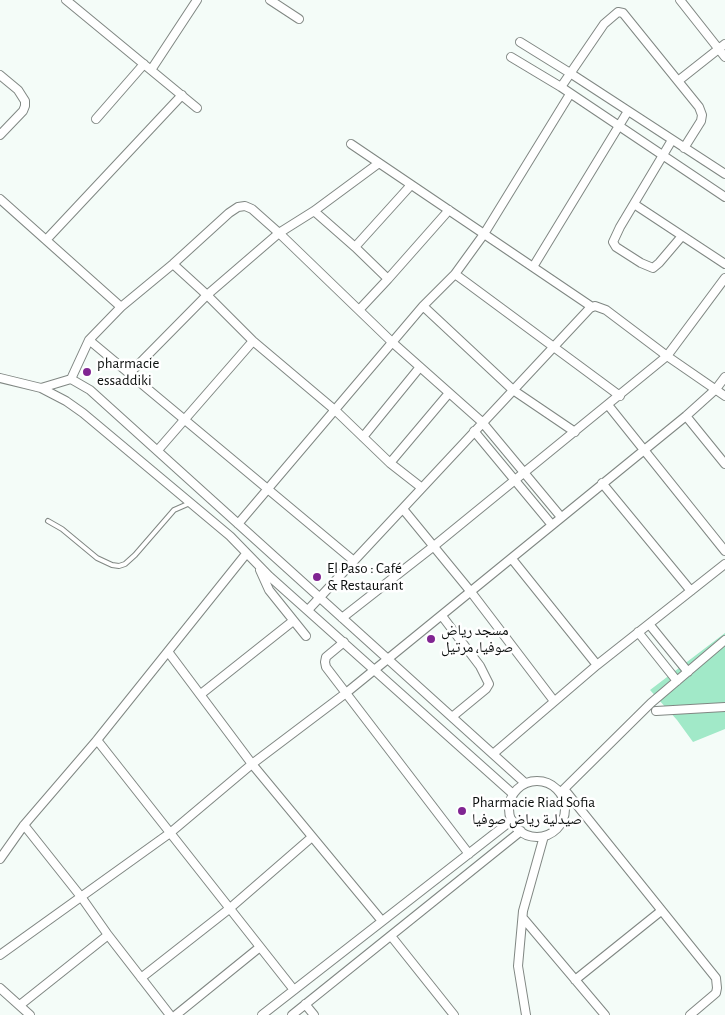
<!DOCTYPE html>
<meta charset="utf-8">
<style>
body{margin:0}
canvas{display:block;background:#f4fcf8}
</style>
<canvas width="725" height="1015"></canvas>
<script>
const g = document.querySelector('canvas').getContext('2d');
g.lineJoin = 'round';
function fillPath(path, color) { g.fillStyle = color; g.fill(path, 'evenodd'); }
const poly = rows => new Path2D(rows.map(r => 'M' + r).join(''));
function strokePath(path, color, width, dash) { g.strokeStyle = color; g.lineWidth = width; g.lineCap = dash ? 'butt' : 'round'; g.setLineDash(dash || []); g.stroke(path); }
function label(font, color, halo, rows, align = 'center') {
  g.font = font + ' "Alegreya Sans","Noto Naskh Arabic",sans-serif'; g.lineWidth = 5; g.setLineDash([]); g.textBaseline = 'middle'; g.strokeStyle = halo; g.fillStyle = color; for (const [text, x, y, turn = 0] of rows) {
    g.save(); g.translate(x, y); g.rotate((+turn || 0) * Math.PI / 180); g.textAlign = isNaN(turn) ? turn : align; if (halo) g.strokeText(text, 0, 0); g.fillText(text, 0, 0); g.restore();
  }
}
fillPath(poly([
 [725,633,725,729,693,742,677,720,650,690]
]), '#a1e9c8');
const lane = poly([
 [48,521,62,529,97,558,112,565,119,566,125,564,135,555,174,510,190,503]
]);
const street = poly([
 [66,0,197,108],
 [270,0,299,19],
 [680,0,725,57],
 [520,42,570,73,725,174],
 [511,57,561,87,725,197],
 [151,70,197,0],
 [0,75,18,90,25,101,25,106,23,111,0,135],
 [678,81,725,44],
 [561,87,604,24,618,12,623,13,699,107,702,115,701,121,684,148],
 [96,119,144,64],
 [672,140,620,227,613,242,616,247,641,263,653,268,659,263,682,236],
 [351,144,592,307],
 [0,199,121,307],
 [634,204,725,264],
 [314,211,355,247,388,279],
 [46,240,182,95],
 [355,247,411,185],
 [173,264,207,295,253,341,336,411,390,463,422,488],
 [533,267,628,111],
 [455,274,620,396],
 [423,306,513,390,575,432],
 [359,310,388,279,449,210],
 [89,340,354,561],
 [129,374,207,295,279,233,314,211,379,163],
 [0,378,41,388,66,401,83,413,230,536,269,576,513,794],
 [71,379,89,340,121,307,173,264,229,213,238,207,245,206,252,209,279,233,393,343,482,422,561,517],
 [41,388,71,379,90,390,525,783],
 [608,405,725,551],
 [686,416,725,464],
 [474,431,552,525],
 [363,437,420,367],
 [158,450,253,341],
 [390,463,449,393],
 [602,483,691,591],
 [403,509,471,592,554,701],
 [238,524,423,306,455,274,484,234,570,94],
 [512,559,597,665],
 [260,570,269,590,306,636],
 [308,610,590,308,595,306,606,310,667,356,725,396],
 [442,616,480,666,489,684,486,689,452,717],
 [342,618,434,546,667,356,725,278],
 [649,624,688,672],
 [638,632,677,681],
 [344,642,326,657,325,662,326,667,469,854],
 [169,653,252,764,382,921],
 [201,694,293,621],
 [656,711,725,707],
 [97,740,294,990],
 [493,754,597,665,725,564],
 '509 809a28 28 0 1 1 56 0a28 28 0 1 1-56 0Z',
 [564,789,716,978,717,988,716,993,690,1015],
 [562,791,651,703,725,640],
 [24,825,82,898,108,935,170,1015],
 [0,859,24,825,97,740,246,554],
 [523,918,605,1015],
 [391,936,454,1015],
 [0,955,170,833,252,764,346,693,686,416,716,389,725,377],
 [141,978,229,909,312,837],
 [575,980,661,911],
 [0,988,30,1015],
 [305,1004,314,1015],
 [20,1005,108,935],
 [176,1015,260,947],
 [262,1015,512,820],
 [292,1015,521,831],
 [526,1015,518,966,523,911,544,836]
]);
strokePath(lane, '#808783', 6);
strokePath(street, '#808783', 10);
strokePath(lane, '#fff', 4);
strokePath(street, '#fff', 8);
for (const [x, y, r, color] of [
 [87,372,5,"#802592"],
 [317,577,5,"#802592"],
 [431,639,5,"#802592"],
 [462,811,5,"#802592"]
]) { const dot = new Path2D(); dot.arc(x, y, r, 0, 2 * Math.PI); g.fillStyle = color; g.fill(dot); strokePath(dot, '#fff', 2); }
label('15px', '#0b0e0d', '#fff', [
 ["pharmacie",97,363],
 ["essaddiki",97,380],
 ["El Paso : Café",327,568],
 ["& Restaurant",327,585],
 ["مسجد رياض",441,630],
 ["صوفيا، مرتیل",441,647],
 ["Pharmacie Riad Sofia",472,802],
 ["صيدلية رياض صوفيا",472,819]
], 'left');
</script>
